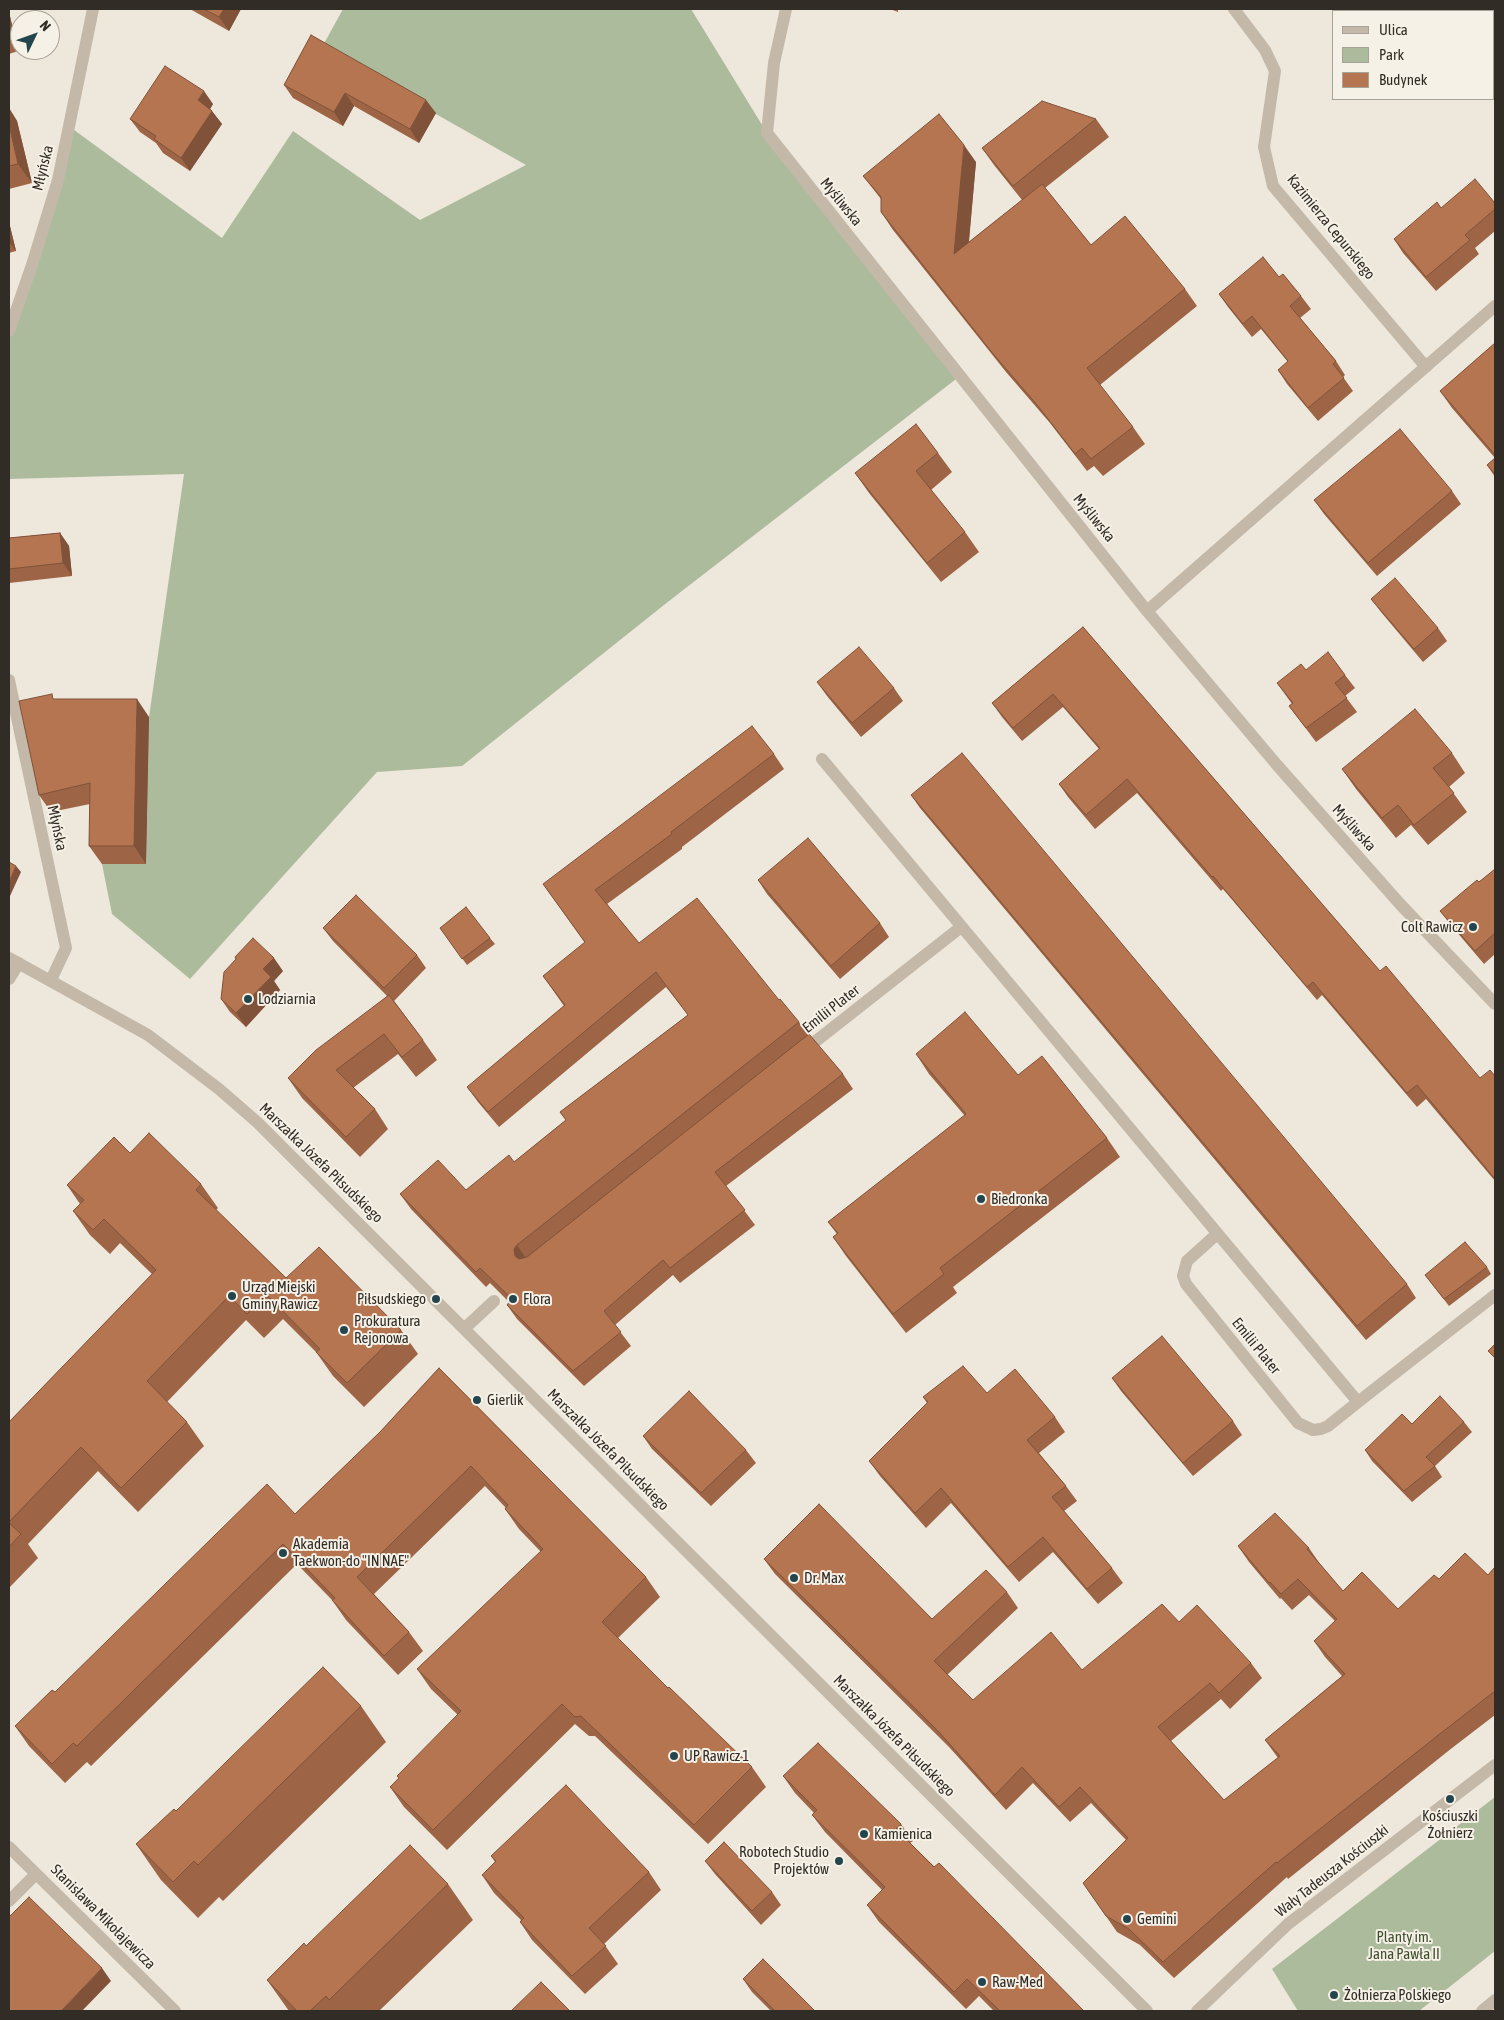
<!DOCTYPE html>
<meta charset="utf-8">
<style>
body{margin:0}
#map{position:relative;width:1504px;height:2020px;overflow:hidden;background:#eee7db;font-family:"Asap Condensed",sans-serif}
canvas{display:block}
.frame{position:absolute;inset:0;border:10px solid #322c27;pointer-events:none}
.legend{position:absolute;left:1332px;top:10px;width:162px;height:90px;box-sizing:border-box;background:#f6f1e6;border:1px solid #a8a29a;margin:0;padding:6px 9px;list-style:none;font-size:15px;color:#322c27}
.legend li{display:flex;align-items:center;gap:10px;height:25px}
.legend b{width:25px;border:1px solid #a8a29a}
.north{position:absolute;left:10px;top:10px;width:50px;height:50px;box-sizing:border-box;background:#f6f1e6;border:1px solid #a8a29a;border-radius:50%;rotate:48deg;font-size:14px;font-weight:700;line-height:20px;text-align:center;color:#322c27}
.north::after{content:'';display:block;margin:auto;width:18px;height:22px;background:#23464e;clip-path:polygon(50% 0,100% 100%,50% 72%,0 100%)}
</style>
<div id="map">
<canvas width="1504" height="2020"></canvas>
<div class="frame"></div>
<ul class="legend">
<li><b style="height:6px;background:#c4b8a8"></b>Ulica</li>
<li><b style="height:14px;background:#adbb9d"></b>Park</li>
<li><b style="height:14px;background:#b67551"></b>Budynek</li>
</ul>
<div class="north">N</div>
</div>
<script>
const g = document.querySelector('canvas').getContext('2d');
g.lineJoin = 'round';
function fillPath(path, color) { g.fillStyle = color; g.fill(path, 'evenodd'); }
const poly = rows => new Path2D(rows.map(r => 'M' + r).join(''));
function strokePath(path, color, width, dash) { g.strokeStyle = color; g.lineWidth = width; g.lineCap = dash ? 'butt' : 'round'; g.setLineDash(dash || []); g.stroke(path); }
function label(font, color, halo, rows, align = 'center') {
  g.font = font + ' "Asap Condensed",sans-serif'; g.lineWidth = 4; g.setLineDash([]); g.textBaseline = 'middle'; g.strokeStyle = halo; g.fillStyle = color; for (const [text, x, y, turn = 0] of rows) {
    g.save(); g.translate(x, y); g.rotate((+turn || 0) * Math.PI / 180); g.textAlign = isNaN(turn) ? turn : align; if (halo) g.strokeText(text, 0, 0); g.fillText(text, 0, 0); g.restore();
  }
}
fillPath(poly([
 [343,9,691,9,767,133,960,376,669,601,462,766,377,772,190,979,112,914,102,864,146,864,149,717,184,474,9,479,9,331,70,127,222,238,293,131,420,220,526,165,321,49],
 [1495,1797,1495,1951,1419,2011,1298,2011,1272,1969]
]), '#adbb9d');
strokePath(poly([
 [786,9,774,63,767,133,1147,611,1277,765,1400,904,1495,1004],
 [1234,9,1265,50,1275,71,1264,147,1273,186,1426,367],
 [9,331,32,265,58,180,93,9],
 [1147,611,1495,306],
 [9,680,66,948,51,980],
 [822,759,1358,1402,1495,1295],
 [9,958,148,1035,219,1089,257,1122,1147,2011],
 [9,979,19,963],
 [802,1052,961,927],
 [1217,1234,1187,1261,1183,1276,1186,1284,1298,1423,1313,1430,1321,1429,1328,1426,1358,1402],
 [465,1328,494,1301],
 [9,1847,175,2011],
 [9,1901,36,1874],
 [1197,2011,1288,1924,1495,1765],
 [1482,2011,1495,2000]
]), '#c4b8a8', 12);
fillPath(poly([
 [190,9,241,9,229,31],
 [890,9,898,9,898,12],
 [9,12,18,51,9,54],
 [311,35,436,113,419,143,354,106,343,126,293,98,284,85],
 [213,104,210,109,222,124,190,171,163,153,156,143,140,132,130,119],
 [9,108,17,121,32,183,9,189],
 [1096,119,1109,137,1045,188,1091,245,1185,289,1197,306,1100,385,1133,427,1145,444,1103,476,1094,466,1087,471,1050,423,1006,372,893,230,881,212,881,199,863,176,976,162,969,242,1022,200,994,165,982,148],
 [1495,203,1495,231,1475,248,1479,254,1436,291,1403,253,1394,239,1441,208],
 [9,222,16,251,9,253],
 [1279,277,1301,296,1311,309,1300,318,1336,361,1345,375,1343,377,1353,391,1318,421,1287,384,1278,370,1288,362,1261,329,1252,337,1228,307,1219,294],
 [1495,343,1495,477,1487,465,1495,458,1452,408,1440,391],
 [938,453,952,472,931,490,965,532,979,552,941,582,869,493,855,473],
 [1452,491,1461,504,1377,576,1324,514,1314,500],
 [60,533,69,546,72,576,9,583,9,538],
 [1371,599,1438,628,1447,641,1423,662,1381,612],
 [1083,627,1380,971,1480,1078,1495,1076,1495,1181,1426,1099,1417,1107,1322,995,1317,1000,1223,889,1221,891,1137,793,1095,829,1068,797,1059,784,1099,749,1063,707,1022,741,1002,717,992,703],
 [1306,670,1345,675,1355,688,1345,696,1357,712,1316,742,1289,706,1292,704,1277,683],
 [817,682,894,688,903,701,861,737,827,696],
 [55,699,149,717,146,864,102,864,89,846,90,804,51,812,39,795],
 [1452,753,1465,773,1449,787,1467,812,1428,845,1411,825,1396,838,1356,789,1342,769],
 [774,754,784,769,682,847,682,849,607,904,639,943,779,1000,799,1022,808,1035,843,1074,853,1089,726,1186,755,1225,680,1283,673,1275,615,1325,631,1346,584,1386,517,1319,507,1305,509,1302,490,1283,486,1287,411,1209,400,1194,466,1190,514,1162,566,1120,560,1112,688,1015,666,987,499,1127,478,1102,467,1087,564,1006,543,976,585,943,543,884],
 [911,795,1407,1284,1416,1298,1366,1340,920,808],
 [1495,869,1495,954,1484,964,1450,924,1440,911,1479,882],
 [758,880,880,923,889,937,840,979,767,894],
 [323,928,417,955,426,968,394,1001,423,1040,437,1060,416,1077,398,1054,353,1088,375,1109,388,1129,360,1157,302,1098,288,1078,387,996,333,941],
 [440,928,490,938,495,944,467,965],
 [283,971,274,981,280,990,246,1027,230,1012,221,999],
 [916,1054,1018,1075,1107,1138,1120,1157,953,1287,957,1293,906,1333,846,1256,833,1237,837,1234,828,1222,965,1116,929,1074],
 [130,1153,201,1184,218,1208,216,1210,286,1278,401,1330,418,1354,364,1407,333,1376,316,1352,283,1319,264,1338,246,1320,167,1402,187,1422,204,1446,138,1512,98,1471,28,1544,38,1558,9,1588,9,1422,152,1274,120,1243,110,1254,90,1235,73,1211,80,1204,67,1185],
 [1487,1267,1491,1274,1449,1306,1425,1275],
 [439,1368,646,1577,660,1597,618,1638,668,1688,752,1767,766,1787,708,1844,595,1736,589,1736,575,1724,447,1850,404,1807,390,1787,458,1715,431,1689,417,1669,541,1552,519,1529,505,1509,506,1508,485,1486,374,1594,409,1632,423,1651,398,1675,346,1620,332,1600,297,1564,91,1766,87,1762,65,1783,29,1746,15,1726,55,1692,295,1514,380,1432],
 [1112,1378,1233,1421,1242,1435,1193,1476,1121,1391],
 [987,1393,1055,1417,1065,1432,1039,1453,1066,1486,1077,1501,1064,1511,1112,1568,1123,1583,1098,1604,1053,1552,1019,1582,951,1503,926,1528,880,1476,869,1461,927,1403,923,1397],
 [1464,1422,1472,1432,1435,1466,1442,1477,1412,1502,1372,1461,1365,1450,1412,1424],
 [643,1436,746,1450,756,1463,711,1506,652,1449],
 [1238,1546,1309,1548,1320,1564,1343,1591,1398,1609,1439,1579,1488,1575,1495,1567,1495,1715,1452,1748,1288,1879,1287,1877,1174,1978,1140,1945,1117,1932,1083,1883,1126,1840,1091,1803,1070,1822,1033,1783,1006,1810,949,1747,775,1574,764,1559,932,1619,1007,1592,1018,1608,947,1675,973,1700,1082,1670,1179,1622,1251,1663,1262,1678,1230,1709,1221,1699,1171,1741,1224,1800,1278,1758,1265,1740,1342,1676,1325,1657,1314,1641,1335,1621,1309,1595,1292,1610,1281,1598,1280,1599,1249,1562],
 [361,1706,386,1742,223,1901,219,1897,198,1918,161,1880,136,1844,176,1811],
 [783,1776,901,1824,913,1841,910,1843,1084,2011,994,2011,979,1996,966,2009,879,1922,867,1905,882,1890,825,1832,812,1815,814,1813,795,1793],
 [491,1856,649,1872,661,1890,604,1944,618,1964,585,1994,532,1940,520,1922,521,1920,494,1893,482,1875,495,1862],
 [705,1861,772,1892,781,1905,761,1925,715,1874],
 [448,1884,473,1920,379,2011,289,2011,267,1980,306,1946],
 [743,1979,815,2011,771,2011,752,1992]
]), '#9d6546');
fillPath(poly([
 [224,9,241,9,229,31,219,17],
 [9,12,18,51,9,37],
 [204,91,213,104,207,114,198,100],
 [345,93,354,106,343,126,334,112],
 [426,100,436,113,419,143,410,129],
 [9,108,17,121,32,183,18,164,9,124],
 [212,111,222,124,190,171,181,158],
 [964,145,976,162,966,271,954,254],
 [9,222,16,251,9,242],
 [60,533,69,546,72,576,63,563],
 [137,699,149,717,146,864,134,846],
 [16,866,21,872,10,896,9,894,9,882],
 [274,958,283,971,274,981,280,990,246,1027,236,1013,263,969],
 [517,1245,527,1260,524,1263,515,1256,514,1249],
 [102,1968,111,1981,82,2011,61,2011]
]), '#7f5239');
const building = poly([
 [204,9,224,9,219,17,204,9],
 [311,35,426,100,410,129,345,93,334,112,284,85,311,35],
 [165,66,204,91,198,100,212,111,181,158,154,139,156,136,130,119,165,66],
 [1042,101,1096,119,1013,186,982,148,1042,101],
 [939,114,964,145,954,254,1042,184,1091,245,1125,216,1185,289,1087,368,1133,427,1091,459,1082,448,1075,454,1038,406,994,355,881,212,881,197,863,176,939,114],
 [9,124,18,164,9,166,9,124],
 [1475,179,1495,203,1495,209,1465,235,1470,240,1426,277,1394,239,1437,202,1441,208,1475,179],
 [1263,257,1279,277,1283,274,1301,296,1290,306,1336,361,1333,364,1344,378,1308,408,1278,370,1288,361,1252,316,1243,324,1219,294,1263,257],
 [1495,343,1495,455,1440,391,1495,343],
 [916,424,938,453,916,471,965,532,927,563,855,473,916,424],
 [1400,429,1452,491,1368,563,1314,500,1400,429],
 [1495,458,1495,474,1487,465,1495,458],
 [60,533,63,563,9,569,9,538,60,533],
 [1395,578,1438,628,1414,649,1371,599,1395,578],
 [1083,627,1380,971,1386,966,1480,1078,1490,1070,1495,1076,1495,1179,1417,1085,1407,1093,1313,982,1307,987,1213,876,1212,877,1127,779,1086,815,1059,784,1100,748,1053,694,1013,728,992,703,1083,627],
 [859,647,894,688,852,723,817,682,859,647],
 [1328,652,1345,675,1335,683,1347,698,1306,728,1289,706,1293,703,1277,683,1301,664,1306,670,1328,652],
 [52,694,53,699,137,699,134,846,89,846,90,783,39,795,19,701,52,694],
 [1415,709,1452,753,1433,768,1454,793,1414,825,1398,805,1382,818,1342,769,1415,709],
 [752,726,774,754,671,832,672,834,595,890,639,943,697,898,779,1000,780,999,799,1022,517,1245,514,1249,515,1256,519,1259,527,1257,809,1034,843,1074,715,1172,745,1210,670,1268,663,1260,604,1311,621,1332,573,1371,507,1305,512,1299,480,1268,476,1272,400,1194,438,1160,466,1190,509,1155,514,1162,566,1120,560,1112,688,1015,656,972,488,1112,467,1087,565,1005,543,976,585,942,543,884,752,726],
 [962,753,1407,1284,1357,1326,911,795,962,753],
 [808,838,880,923,831,966,758,880,808,838],
 [9,862,16,866,9,882,9,862],
 [1495,869,1495,933,1475,951,1440,911,1477,880,1479,882,1495,869],
 [356,895,417,955,384,988,323,928,356,895],
 [466,907,490,938,462,959,440,928,466,907],
 [253,938,274,958,263,969,271,977,236,1013,221,999,224,972,236,959,235,957,253,938],
 [389,995,423,1040,402,1057,384,1034,336,1070,375,1109,346,1137,288,1078,316,1050,389,995],
 [965,1012,1018,1075,1042,1056,1107,1138,940,1268,944,1274,893,1314,833,1237,838,1233,828,1222,966,1114,916,1054,965,1012],
 [149,1133,201,1184,196,1190,286,1278,319,1247,401,1330,347,1383,316,1352,320,1349,267,1295,247,1314,229,1296,147,1381,187,1422,121,1488,81,1447,9,1522,9,1422,156,1270,104,1219,93,1230,73,1211,84,1200,67,1185,114,1137,130,1153,149,1133],
 [1465,1242,1487,1267,1444,1299,1425,1275,1465,1242],
 [1162,1336,1233,1421,1183,1463,1112,1378,1162,1336],
 [1495,1344,1495,1358,1488,1351,1495,1344],
 [963,1366,987,1393,1015,1369,1055,1417,1027,1440,1066,1486,1052,1497,1112,1568,1087,1589,1043,1537,1008,1567,941,1488,915,1513,869,1461,928,1402,923,1397,963,1366],
 [439,1368,646,1577,602,1622,668,1688,669,1687,752,1767,694,1825,581,1716,575,1717,562,1704,433,1830,390,1787,399,1778,397,1776,461,1711,417,1669,543,1549,505,1509,508,1505,471,1466,357,1577,409,1632,384,1656,332,1600,335,1598,283,1544,77,1746,73,1743,52,1764,15,1726,52,1690,55,1692,267,1484,295,1514,380,1432,439,1368],
 [689,1391,746,1450,701,1493,643,1436,689,1391],
 [1440,1396,1464,1422,1426,1457,1435,1466,1404,1491,1365,1450,1402,1414,1412,1424,1440,1396],
 [819,1504,932,1619,986,1570,1007,1592,934,1661,973,1700,1051,1632,1082,1670,1162,1604,1179,1622,1197,1605,1251,1663,1219,1693,1210,1683,1158,1727,1224,1800,1280,1756,1265,1740,1345,1674,1314,1641,1337,1619,1298,1579,1281,1594,1270,1582,1269,1583,1238,1546,1275,1513,1309,1548,1307,1549,1343,1591,1362,1572,1398,1609,1434,1575,1439,1579,1465,1553,1488,1575,1495,1567,1495,1691,1441,1733,1277,1863,1276,1862,1163,1962,1129,1929,1106,1916,1083,1883,1128,1838,1080,1787,1059,1807,1022,1767,995,1795,938,1731,764,1559,819,1504],
 [9,1523,21,1534,9,1547,9,1523],
 [323,1667,361,1706,198,1865,194,1861,173,1882,136,1844,174,1809,176,1811,323,1667],
 [818,1743,901,1824,896,1829,934,1867,939,1863,1084,2011,1000,2011,967,1979,954,1992,867,1905,885,1887,812,1815,817,1810,783,1776,818,1743],
 [566,1785,649,1872,589,1928,606,1946,572,1976,520,1922,524,1918,482,1875,496,1861,491,1856,566,1785],
 [724,1842,772,1892,752,1911,705,1861,724,1842],
 [410,1845,448,1884,329,2000,326,1996,310,2011,297,2011,267,1980,304,1943,306,1946,410,1845],
 [29,1897,102,1968,61,2011,9,2011,9,1917,29,1897],
 [763,1959,815,2011,775,2011,743,1979,763,1959],
 [541,1982,570,2011,511,2011,541,1982]
]);
fillPath(building, '#b67551');
strokePath(building, '#7f5239', 1);
for (const [x, y, r, color] of [
 [1473,927,5,"#23464e"],
 [248,999,5,"#23464e"],
 [981,1199,5,"#23464e"],
 [232,1296,5,"#23464e"],
 [436,1299,5,"#23464e"],
 [513,1299,5,"#23464e"],
 [344,1330,5,"#23464e"],
 [477,1400,5,"#23464e"],
 [283,1553,5,"#23464e"],
 [794,1578,5,"#23464e"],
 [674,1756,5,"#23464e"],
 [1450,1799,5,"#23464e"],
 [864,1834,5,"#23464e"],
 [839,1861,5,"#23464e"],
 [1127,1919,5,"#23464e"],
 [982,1982,5,"#23464e"],
 [1334,1995,5,"#23464e"]
]) { const dot = new Path2D(); dot.arc(x, y, r, 0, 2 * Math.PI); g.fillStyle = color; g.fill(dot); strokePath(dot, '#f6f1e6', 2); }
label('15px', '#322c27', '#f6f1e6', [
 ["Młyńska",43,168,-76],
 ["Myśliwska",841,202,51],
 ["Kazimierza Cepurskiego",1331,227,51],
 ["Myśliwska",1094,518,51],
 ["Młyńska",57,828,78],
 ["Myśliwska",1354,828,48],
 ["Emilii Plater",831,1009,-38],
 ["Marszałka Józefa Piłsudskiego",321,1163,44],
 ["Emilii Plater",1256,1346,51],
 ["Marszałka Józefa Piłsudskiego",608,1450,45],
 ["Marszałka Józefa Piłsudskiego",894,1736,45],
 ["Wały Tadeusza Kościuszki",1332,1871,-38],
 ["Stanisława Mikołajewicza",103,1917,45]
]);
label('15px', '#322c27', '#f6f1e6', [
 ["Colt Rawicz",1463,927,"right"],
 ["Lodziarnia",258,999],
 ["Biedronka",991,1199],
 ["Urząd Miejski",242,1287],
 ["Gminy Rawicz",242,1304],
 ["Piłsudskiego",426,1299,"right"],
 ["Flora",523,1299],
 ["Prokuratura",354,1321],
 ["Rejonowa",354,1338],
 ["Gierlik",487,1400],
 ["Akademia",293,1544],
 ["Taekwon-do \"IN NAE\"",293,1561],
 ["Dr. Max",804,1578],
 ["UP Rawicz 1",684,1756],
 ["Kościuszki",1450,1816,"center"],
 ["Żołnierz",1450,1833,"center"],
 ["Kamienica",874,1834],
 ["Robotech Studio",829,1852,"right"],
 ["Projektów",829,1869,"right"],
 ["Gemini",1137,1919],
 ["Raw-Med",992,1982],
 ["Żołnierza Polskiego",1344,1995]
], 'left');
label('15px', '#3e4d2e', '#f6f1e6', [
 ["Planty im.",1404,1937],
 ["Jana Pawła II",1404,1954]
]);
</script>
